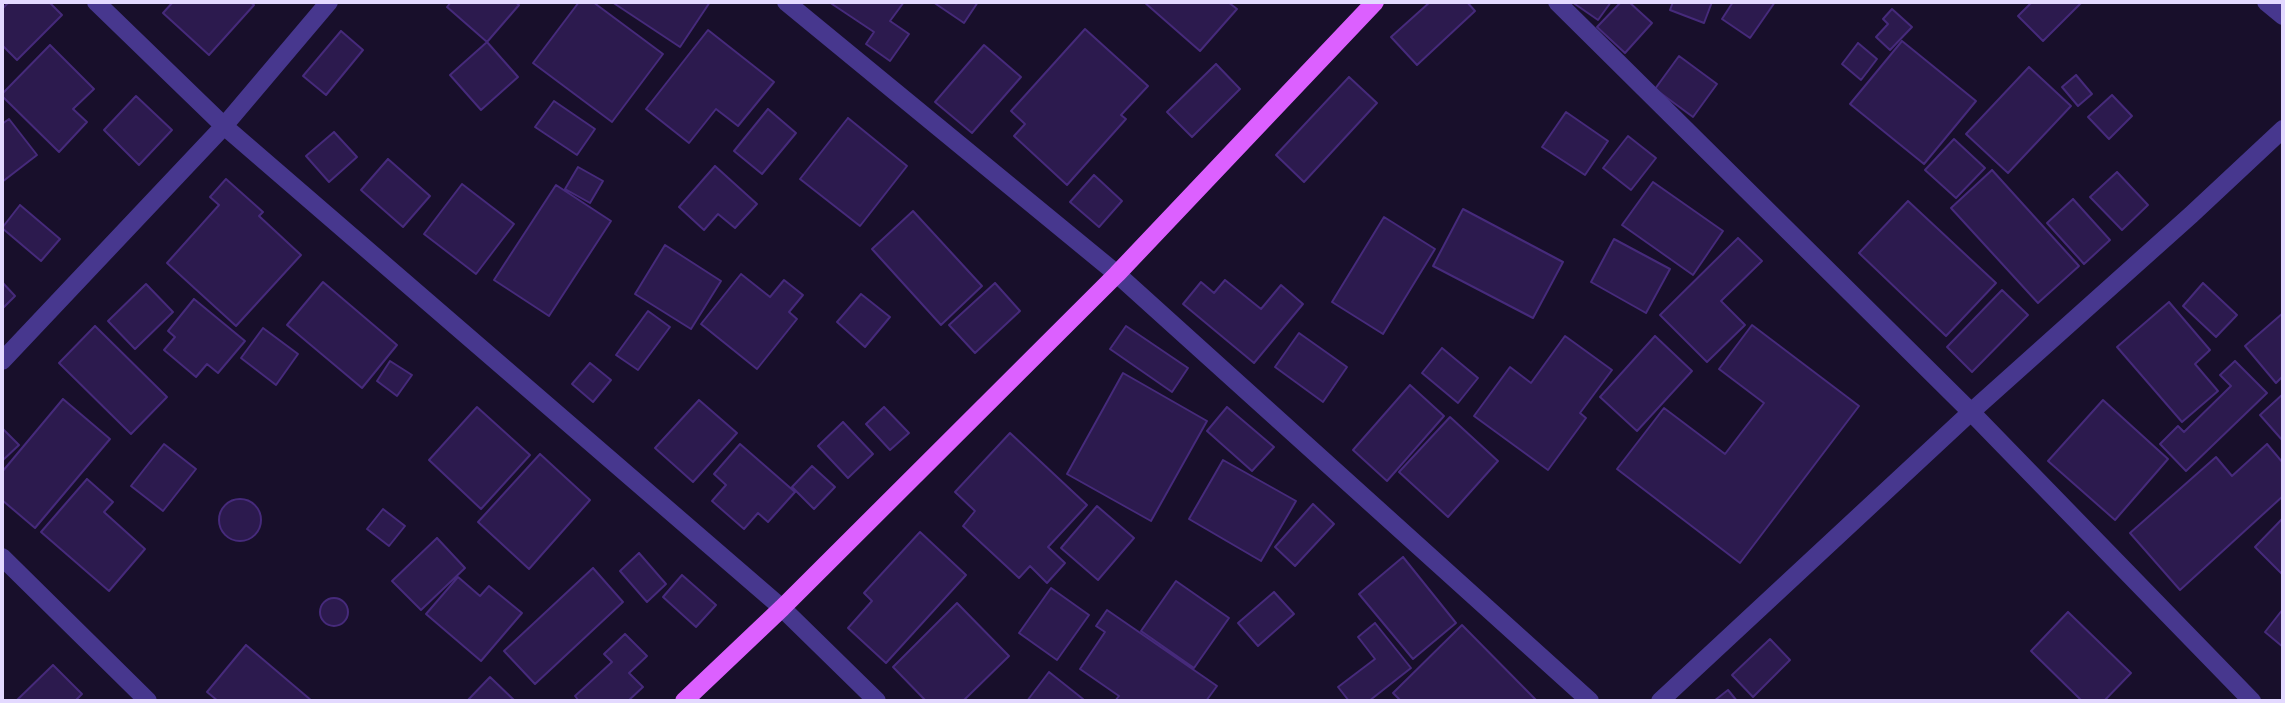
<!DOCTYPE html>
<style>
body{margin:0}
#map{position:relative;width:2285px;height:703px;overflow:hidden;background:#180f2b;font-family:Figtree,sans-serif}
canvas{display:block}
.frame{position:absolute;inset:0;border:4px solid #e3d9ff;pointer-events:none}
</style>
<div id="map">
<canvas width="2285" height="703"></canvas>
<div class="frame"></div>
</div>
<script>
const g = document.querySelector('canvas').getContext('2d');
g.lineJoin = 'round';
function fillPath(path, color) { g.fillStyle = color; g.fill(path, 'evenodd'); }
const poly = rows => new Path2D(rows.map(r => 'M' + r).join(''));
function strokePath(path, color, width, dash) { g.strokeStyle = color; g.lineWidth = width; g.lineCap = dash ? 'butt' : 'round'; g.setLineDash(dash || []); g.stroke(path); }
const building = poly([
 [9,2,49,2,62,15,17,60,2,45,2,9,9,2],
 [173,2,250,2,254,5,209,55,163,13,173,2],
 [451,2,515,2,519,5,487,42,447,7,451,2],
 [579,2,593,2,663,54,612,122,533,63,579,2],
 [612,2,710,2,680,47,612,2],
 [829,2,904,2,890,21,909,34,890,61,866,44,874,32,829,2],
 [933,2,978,2,964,23,933,2],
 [1144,2,1228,2,1237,9,1200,51,1144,2],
 [1430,2,1467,2,1475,11,1417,65,1391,37,1430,2],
 [1572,2,1611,2,1598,20,1572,2],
 [1621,2,1629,2,1652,23,1625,53,1597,27,1621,2],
 [1673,2,1712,2,1704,23,1670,10,1673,2],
 [1733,2,1775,2,1750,38,1722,19,1733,2],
 [2032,2,2082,2,2043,41,2018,16,2032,2],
 [1892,9,1912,27,1890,50,1876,37,1888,24,1883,19,1892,9],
 [1085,29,1148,86,1121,115,1126,119,1067,185,1014,136,1025,124,1011,111,1085,29],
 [708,30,774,82,738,126,716,109,689,143,646,109,708,30],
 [341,31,363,50,326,95,303,76,341,31],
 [1902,41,1976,101,1924,164,1850,104,1902,41],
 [487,42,518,77,481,110,450,75,487,42],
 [1858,43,1877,59,1861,80,1842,64,1858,43],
 [50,45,94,89,73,109,87,122,59,152,2,96,2,94,50,45],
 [984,45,1021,77,972,133,935,102,984,45],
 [1679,56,1717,84,1693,117,1655,89,1679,56],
 [1216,64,1240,89,1192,137,1167,112,1216,64],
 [2029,67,2071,106,2008,173,1966,134,2029,67],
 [2076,75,2092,94,2078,106,2062,87,2076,75],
 [1349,77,1377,103,1304,182,1276,155,1349,77],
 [2112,95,2132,116,2109,139,2088,117,2112,95],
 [136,96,172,130,139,165,104,130,136,96],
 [554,101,595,129,577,155,535,127,554,101],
 [768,109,796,133,762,174,734,151,768,109],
 [1566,112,1608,141,1585,175,1542,147,1566,112],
 [848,118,907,166,860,226,800,179,848,118],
 [9,119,37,155,2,182,2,124,9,119],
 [334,132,357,157,329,182,306,156,334,132],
 [1628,136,1656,158,1631,190,1603,168,1628,136],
 [1954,139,1985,168,1956,198,1925,170,1954,139],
 [388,159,430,196,403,227,361,190,388,159],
 [715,166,757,204,735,228,718,214,704,230,679,207,715,166],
 [578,167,603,181,590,203,565,189,578,167],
 [1992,170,2079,266,2038,303,1951,208,1992,170],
 [2117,172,2148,205,2122,230,2090,197,2117,172],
 [1094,175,1122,201,1099,227,1070,202,1094,175],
 [226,179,263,212,259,216,301,255,236,326,167,263,219,205,210,197,226,179],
 [1653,182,1723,231,1693,275,1622,225,1653,182],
 [462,184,514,224,476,274,424,234,462,184],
 [556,185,611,221,549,316,494,280,556,185],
 [2073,199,2110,240,2084,264,2047,223,2073,199],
 [1908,201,1996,283,1946,336,1859,253,1908,201],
 [20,205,60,239,41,261,2,228,20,205],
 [1463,209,1563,262,1533,318,1433,266,1463,209],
 [913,211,982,286,941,325,872,249,913,211],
 [1384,217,1435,249,1383,334,1332,302,1384,217],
 [1738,238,1762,261,1721,301,1745,325,1707,362,1660,315,1738,238],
 [1614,239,1670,269,1646,313,1591,282,1614,239],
 [665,245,721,281,691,329,635,294,665,245],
 [741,274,770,297,784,280,803,295,789,312,797,319,757,369,701,324,741,274],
 [1225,280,1261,309,1281,285,1303,304,1254,363,1183,304,1201,282,1214,293,1225,280],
 [2,282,15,296,2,309,2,282],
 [323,282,397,345,362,388,287,325,323,282],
 [995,283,1020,311,975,353,949,325,995,283],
 [2203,283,2237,315,2216,337,2183,306,2203,283],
 [146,284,173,312,135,349,108,321,146,284],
 [2002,290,2028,315,1972,372,1947,347,2002,290],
 [861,294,890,317,865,347,837,322,861,294],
 [194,299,245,341,218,373,207,364,196,377,164,350,175,337,168,331,194,299],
 [2169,302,2210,350,2195,364,2218,391,2182,422,2117,347,2169,302],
 [648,311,670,327,638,370,616,355,648,311],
 [2283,313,2283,376,2276,383,2245,346,2283,313],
 [1752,325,1859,406,1740,563,1617,469,1664,408,1725,454,1764,403,1719,369,1752,325],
 [95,326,167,397,131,434,59,363,95,326],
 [1126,326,1188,368,1172,392,1110,349,1126,326],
 [263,328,298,354,276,385,241,358,263,328],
 [1299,333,1347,367,1323,402,1275,367,1299,333],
 [1565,336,1612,370,1580,413,1586,418,1548,470,1474,416,1510,367,1531,383,1565,336],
 [1655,336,1692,371,1637,431,1600,397,1655,336],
 [1442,348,1478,378,1458,403,1422,373,1442,348],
 [390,361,412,375,397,396,377,381,390,361],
 [2235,361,2267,393,2186,471,2160,444,2178,426,2184,432,2231,386,2220,375,2235,361],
 [590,363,611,380,593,402,572,384,590,363],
 [1123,373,1207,421,1151,521,1067,474,1123,373],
 [1410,385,1444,416,1387,481,1353,450,1410,385],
 [2283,394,2283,441,2260,415,2283,394],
 [63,399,110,439,35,528,2,500,2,472,63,399],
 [699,400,737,433,693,482,655,448,699,400],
 [2103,400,2168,459,2115,520,2048,461,2103,400],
 [477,407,530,455,481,509,429,460,477,407],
 [884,407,909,433,890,450,866,424,884,407],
 [1227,407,1274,447,1252,471,1207,431,1227,407],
 [1450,417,1498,461,1448,517,1399,472,1450,417],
 [843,422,873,454,848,478,818,446,843,422],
 [2,428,19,445,2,461,2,428],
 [1010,433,1087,505,1048,547,1065,563,1047,583,1030,566,1019,578,963,526,975,511,955,492,1010,433],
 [164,444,196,469,163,511,131,486,164,444],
 [740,444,795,492,768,522,758,513,744,529,712,501,726,485,714,474,740,444],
 [2267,444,2283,463,2283,496,2180,590,2130,533,2216,457,2232,476,2267,444],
 [540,454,590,500,529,569,478,522,540,454],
 [1223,460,1296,501,1261,561,1189,519,1223,460],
 [812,466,835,487,814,509,792,487,812,466],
 [87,479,113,502,104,512,145,549,109,591,41,532,87,479],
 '219 520a21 21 0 1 1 42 0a21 21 0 1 1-42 0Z',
 [1313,504,1334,524,1295,566,1275,547,1313,504],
 [1097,506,1134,538,1098,580,1061,548,1097,506],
 [383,509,405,526,389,546,367,529,383,509],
 [2283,518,2283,575,2255,547,2283,518],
 [920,532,966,575,886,663,848,628,872,601,864,593,920,532],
 [437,538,465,568,421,610,392,581,437,538],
 [639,553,666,584,647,602,620,571,639,553],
 [1403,557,1456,623,1413,659,1359,594,1403,557],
 [593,568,623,602,535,684,504,651,593,568],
 [682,575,716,605,696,627,663,597,682,575],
 [458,577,480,596,489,586,522,613,481,661,426,614,458,577],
 [1176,581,1229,618,1194,668,1141,631,1176,581],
 [1051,588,1089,615,1057,660,1019,633,1051,588],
 [1274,592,1294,614,1258,646,1238,623,1274,592],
 '320 612a14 14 0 1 1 28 0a14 14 0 1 1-28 0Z',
 [957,603,1009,656,963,701,926,701,893,667,957,603],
 [2283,609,2283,647,2265,632,2283,609],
 [1107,610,1217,686,1206,701,1115,701,1119,696,1080,669,1105,632,1096,626,1107,610],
 [2068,612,2131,673,2104,701,2082,701,2031,651,2068,612],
 [1375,623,1411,668,1369,701,1349,701,1338,687,1375,659,1358,637,1375,623],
 [1462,625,1537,701,1401,701,1393,693,1462,625],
 [625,634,647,656,629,673,643,687,628,701,579,701,575,696,612,662,604,654,625,634],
 [1770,639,1790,660,1753,697,1732,675,1770,639],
 [246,645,312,701,218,701,207,692,246,645],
 [53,665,82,694,75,701,16,701,53,665],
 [1049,672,1083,699,1082,701,1027,701,1049,672],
 [490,677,515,701,467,701,490,677],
 [1728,690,1737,701,1714,701,1728,690]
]);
fillPath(building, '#2c1a4e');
strokePath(building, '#462a7b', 2);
strokePath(poly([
 [96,2,224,126,782,608,877,701],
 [786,2,1117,274,1590,701],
 [1557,2,1971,412,2252,701],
 [2266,2,2283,16],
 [2,361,224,126,329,2],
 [2,557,148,701],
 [1660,701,1971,412,2191,215,2283,129]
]), '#47378e', 18);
strokePath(poly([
 [684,701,782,608,1117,274,1375,2]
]), '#dc60ff', 18);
</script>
